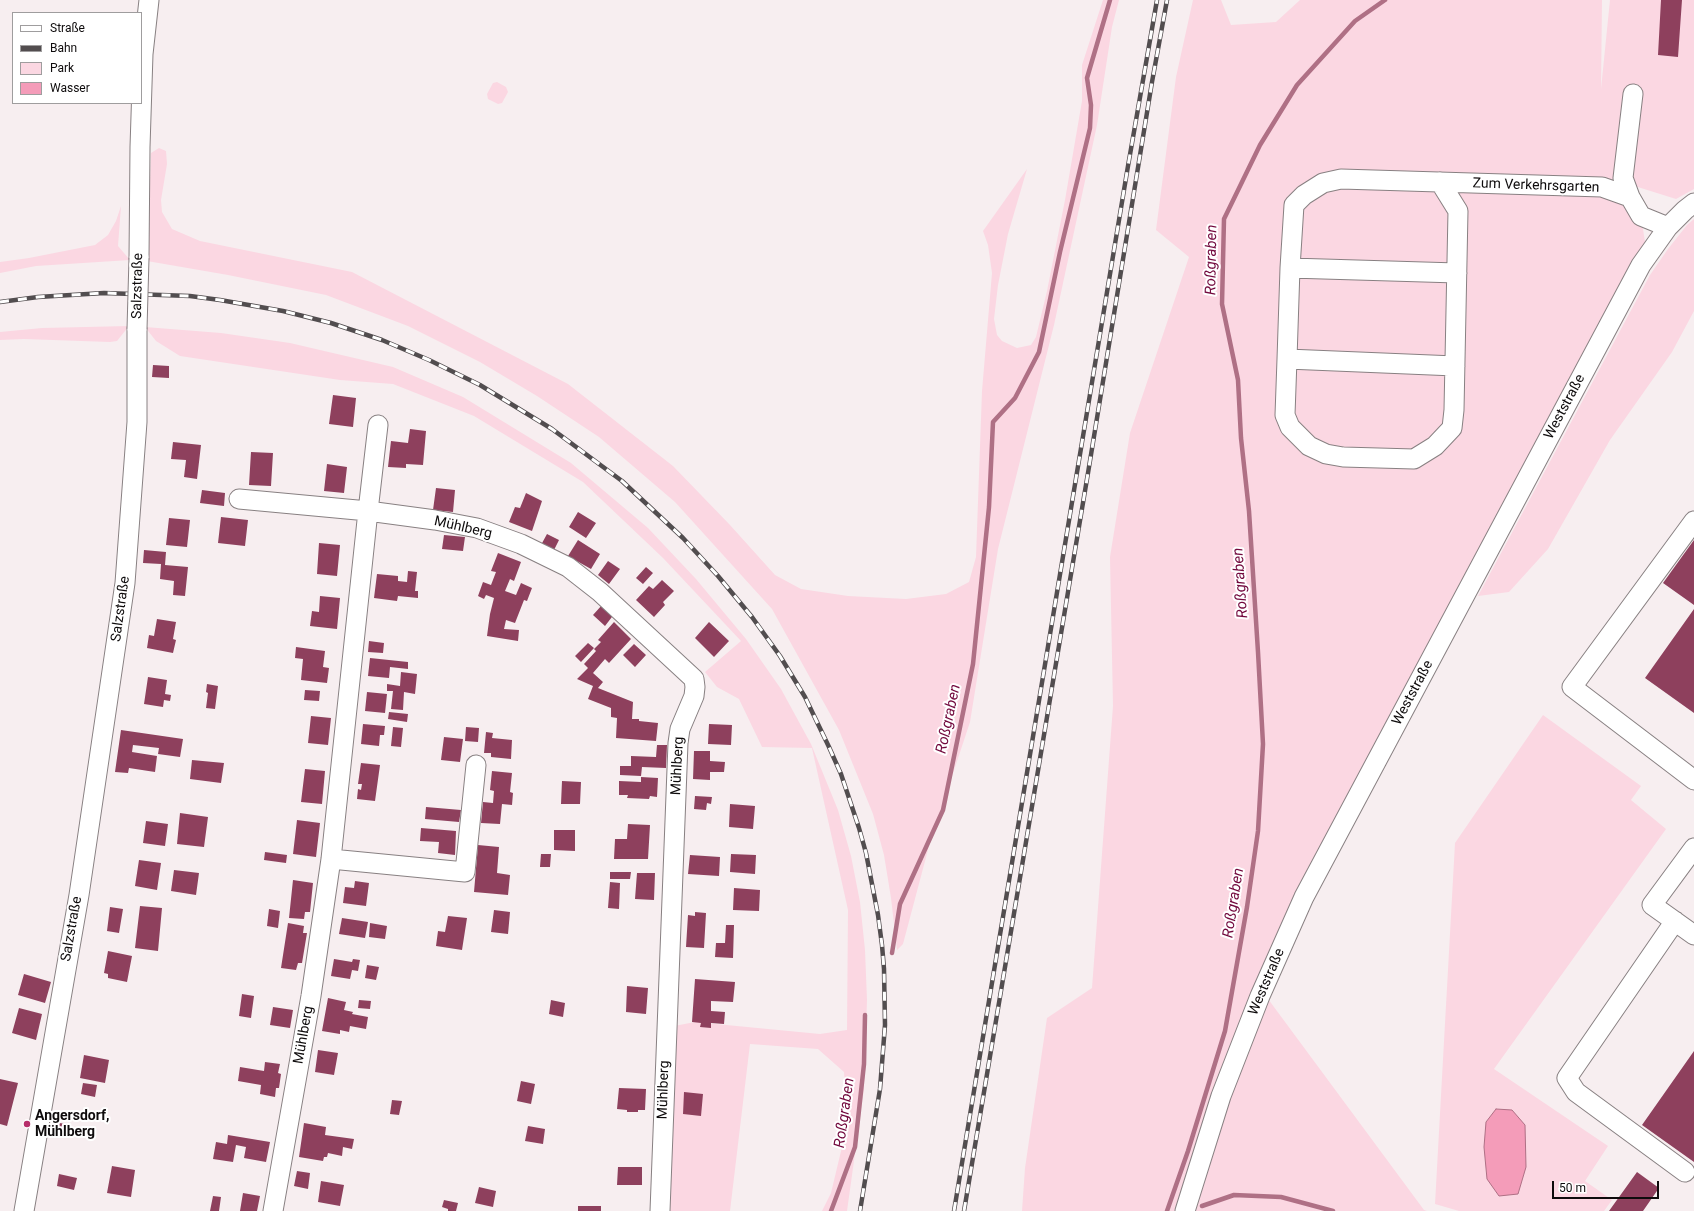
<!DOCTYPE html>
<meta charset="utf-8">
<style>
body{margin:0}
#map{position:relative;width:1694px;height:1211px;overflow:hidden;background:#f7eef0;font-family:Roboto,sans-serif}
canvas{display:block}
.legend{position:absolute;left:12px;top:12px;width:130px;height:92px;box-sizing:border-box;background:#fff;border:1px solid #9f9d9e;margin:0;padding:5px 7px;list-style:none;font-size:12px;color:#0e0b0c}
.legend li{display:flex;align-items:center;gap:8px;height:20px}
.legend b{width:20px;border:1px solid #9f9d9e}
.scale{position:absolute;left:1552px;top:1181px;width:107px;height:18px;box-sizing:border-box;border:2px solid #0e0b0c;border-top:0;padding-left:5px;font-size:12px;line-height:14px;white-space:nowrap;color:#0e0b0c;-webkit-text-stroke:3px #fff;paint-order:stroke}
</style>
<div id="map">
<canvas width="1694" height="1211"></canvas>
<ul class="legend">
<li><b style="height:5px;background:#fff"></b>Straße</li>
<li><b style="height:5px;background:#524d4f"></b>Bahn</li>
<li><b style="height:11px;background:#fbd7e2"></b>Park</li>
<li><b style="height:11px;background:#f49cb9"></b>Wasser</li>
</ul>
<div class="scale">50 m</div>
</div>
<script>
const g = document.querySelector('canvas').getContext('2d');
g.lineJoin = 'round';
function fillPath(path, color) { g.fillStyle = color; g.fill(path, 'evenodd'); }
const poly = rows => new Path2D(rows.map(r => 'M' + r).join(''));
function strokePath(path, color, width, dash) { g.strokeStyle = color; g.lineWidth = width; g.lineCap = dash ? 'butt' : 'round'; g.setLineDash(dash || []); g.stroke(path); }
function label(font, color, halo, rows, align = 'center') {
  g.font = font + ' Roboto,sans-serif'; g.lineWidth = 4; g.setLineDash([]); g.textBaseline = 'middle'; g.strokeStyle = halo; g.fillStyle = color; for (const [text, x, y, turn = 0] of rows) {
    g.save(); g.translate(x, y); g.rotate((+turn || 0) * Math.PI / 180); g.textAlign = isNaN(turn) ? turn : align; if (halo) g.strokeText(text, 0, 0); g.fillText(text, 0, 0); g.restore();
  }
}
fillPath(poly([
 [1103,0,1119,0,1112,27,1097,125,1054,325,998,549,970,722,929,846,903,944,897,950,891,898,884,855,873,814,839,730,772,609,675,502,599,437,537,396,480,362,408,326,326,295,228,275,147,261,151,153,159,148,166,151,167,164,161,200,162,212,172,229,200,241,352,272,568,384,673,466,730,525,775,575,801,589,848,596,906,599,946,594,969,582,976,557,982,391,992,273,988,245,983,231,1027,169,1008,234,998,285,994,319,997,335,1002,341,1017,348,1031,345,1036,337,1047,291,1065,200,1082,101,1082,65],
 [1193,0,1221,0,1231,25,1276,22,1300,0,1602,0,1601,89,1610,0,1694,0,1694,189,1676,199,1625,183,1641,216,1645,242,1293,904,1257,984,1424,1210,1427,1211,1022,1211,1025,1168,1047,1018,1092,988,1113,706,1110,557,1130,433,1189,257,1156,230,1176,77],
 [497,82,506,87,508,92,502,103,498,104,488,99,487,94,493,83],
 [121,206,118,246,130,260,36,266,0,273,0,262,29,258,95,245,108,235,116,221],
 [1694,219,1694,311,1672,352,1610,440,1548,549,1509,592,1478,596,1650,275,1668,249,1687,225],
 [129,326,117,341,110,342,24,339,0,340,0,332,42,328],
 [145,327,221,333,290,343,393,367,463,397,571,463,648,528,696,579,746,639,781,689,811,744,838,810,851,856,860,902,865,950,867,1000,864,1089,847,1211,822,1211,831,1193,847,1126,844,1072,818,1049,750,1044,730,1211,665,1211,669,1027,695,1022,820,1034,847,1030,848,910,812,748,762,747,739,699,717,687,705,672,741,641,663,558,583,482,474,416,393,384,340,380,180,356,156,341],
 [1543,715,1641,786,1631,800,1666,829,1494,1069,1608,1146,1585,1181,1612,1200,1604,1211,1459,1211,1435,1204,1455,843]
]), '#fbd7e2');
const water = poly([
 [1496,1109,1512,1110,1525,1125,1526,1167,1518,1194,1499,1196,1487,1179,1484,1147,1486,1122,1496,1109]
]);
fillPath(water, '#f49cb9');
strokePath(water, '#af7085', 1);
strokePath(poly([
 [892,953,900,904,943,810,973,664,989,507,993,422,1015,398,1039,352,1060,252,1090,128,1091,105,1087,78,1110,0],
 [1202,1206,1234,1195,1281,1197,1333,1211],
 [831,1211,855,1147,864,1064,865,1015],
 [1167,1211,1188,1151,1225,1031,1247,907,1258,831,1263,744,1258,652,1249,511,1241,438,1238,380,1222,304,1224,219,1260,145,1297,85,1355,21,1385,0]
]), '#af7085', 4.5);
fillPath(poly([
 [1661,0,1682,0,1678,57,1658,55],
 [153,365,169,366,169,378,152,377],
 [333,395,356,398,353,427,329,424],
 [410,429,426,431,423,465,406,464,406,468,388,467,391,441,408,443],
 [173,442,201,445,197,479,184,477,186,460,171,459],
 [251,452,273,453,271,486,249,485],
 [327,464,347,467,344,493,324,491],
 [436,488,455,490,453,512,433,510],
 [202,490,225,493,224,506,200,503],
 [526,493,542,501,532,531,509,522,515,507,520,508],
 [578,512,596,523,586,538,569,527],
 [221,517,248,520,245,546,218,543],
 [169,518,190,520,187,547,166,545],
 [547,534,559,540,553,552,541,545],
 [444,535,465,537,463,551,442,549],
 [578,540,600,554,591,569,568,556],
 [1694,540,1694,605,1663,583],
 [319,543,340,545,337,576,317,574],
 [144,550,166,552,165,565,188,567,185,596,173,595,174,581,160,579,161,564,143,563],
 [498,553,521,562,514,581,510,579,505,591,516,595,521,583,532,588,527,601,524,600,515,623,506,620,504,629,519,630,518,641,487,636,490,614,494,598,486,595,484,599,478,596,483,582,491,585,496,572,491,571],
 [608,561,620,569,609,584,598,575],
 [646,567,653,573,643,584,636,578],
 [408,571,417,572,415,591,418,591,418,598,398,596,397,601,374,598,377,574,398,576,398,581,407,582],
 [662,580,674,591,663,602,665,605,654,617,636,600,649,586,653,589],
 [320,596,340,598,337,629,310,626,312,611,319,612],
 [602,605,615,613,605,626,593,615],
 [1694,609,1694,713,1645,678],
 [157,619,176,622,173,639,176,640,173,653,147,648,149,635,154,636],
 [614,622,631,639,609,663,605,659,593,673,603,682,598,688,633,702,632,719,639,719,639,721,658,723,656,741,616,738,617,718,611,717,611,708,588,699,593,686,577,679,588,668,584,664,596,651,594,649,601,642,598,640],
 [709,622,729,641,714,657,695,638],
 [369,641,384,643,383,653,368,652],
 [588,643,594,648,581,662,575,656],
 [634,644,646,655,635,667,623,655],
 [296,647,325,651,323,667,329,668,327,683,301,680,303,659,295,658],
 [370,658,408,662,408,669,390,667,389,678,368,676],
 [401,672,417,674,415,694,404,692,403,710,391,709,393,691,387,691,387,684,400,686],
 [148,677,167,680,165,694,171,695,170,701,164,700,163,707,144,704],
 [207,684,218,686,215,709,206,708,208,693,206,692],
 [305,690,320,691,319,701,304,700],
 [367,692,387,694,385,713,365,711],
 [389,712,408,714,407,722,388,719],
 [311,716,331,718,328,745,308,743],
 [363,724,385,726,384,735,380,735,379,746,361,744],
 [709,724,732,725,731,745,708,744],
 [393,727,403,728,401,747,391,746],
 [466,727,479,728,478,742,465,741],
 [121,730,183,739,180,757,158,754,159,748,133,745,132,752,157,756,155,772,129,768,128,773,115,772],
 [486,732,493,733,492,738,512,740,511,759,491,757,491,753,484,753],
 [444,737,463,739,460,762,441,760],
 [657,745,667,745,666,768,642,767,641,776,620,775,620,766,631,766,631,756,656,757],
 [694,751,710,751,710,761,725,762,724,772,710,772,710,780,693,779],
 [192,760,224,763,221,783,190,779],
 [361,763,380,765,375,801,357,799,358,789,361,790,362,784,358,784],
 [305,769,325,771,322,804,301,802],
 [492,771,512,773,510,792,513,793,512,805,502,804,500,824,481,823,483,802,493,803,494,791,490,790],
 [641,777,658,778,657,797,650,796,649,799,627,798,628,795,619,795,619,781,641,782],
 [562,781,581,782,580,804,561,804],
 [695,796,712,797,711,804,707,803,706,810,694,809],
 [730,804,755,806,753,829,729,827],
 [426,807,461,810,459,822,425,819],
 [180,813,208,817,204,847,177,844],
 [297,820,320,823,316,857,293,854],
 [146,821,168,824,165,846,143,843],
 [628,824,650,825,648,859,614,859,615,839,627,839],
 [421,828,456,831,455,855,438,853,439,842,420,841],
 [554,830,575,830,575,851,554,850],
 [478,845,499,847,497,873,510,875,508,895,474,892],
 [265,852,287,855,286,863,264,860],
 [541,854,551,854,550,867,540,867],
 [731,854,756,855,755,874,730,872],
 [690,855,720,857,719,876,688,874],
 [139,860,161,863,157,890,135,886],
 [174,870,199,873,196,895,171,891],
 [610,872,631,872,630,879,610,879],
 [637,873,655,873,654,900,635,899],
 [293,880,313,883,310,912,305,912,304,919,289,918],
 [355,881,369,883,366,906,343,903,345,887,354,888],
 [610,882,620,883,619,909,608,908],
 [734,888,760,890,759,911,733,910],
 [140,906,162,908,158,951,135,948],
 [110,907,123,909,119,933,107,931],
 [269,909,280,911,278,928,267,926],
 [494,910,510,912,508,934,491,932],
 [695,912,706,913,704,948,686,947,688,915,695,916],
 [448,916,467,918,462,950,436,946,438,931,445,932],
 [342,918,368,922,365,938,339,934],
 [288,923,304,926,303,933,307,933,302,963,298,963,296,970,281,968],
 [370,923,387,926,385,939,369,937],
 [726,925,734,925,733,958,715,957,716,943,725,943],
 [108,951,132,956,127,982,108,978,108,974,104,973],
 [334,959,352,962,353,959,360,960,358,971,352,970,350,979,331,976],
 [367,965,379,967,376,980,365,978],
 [24,974,51,982,45,1003,18,995],
 [695,979,735,982,733,1002,711,1001,711,1011,725,1012,724,1024,711,1023,711,1028,700,1027,701,1023,692,1022],
 [627,986,648,988,646,1014,626,1012],
 [242,994,254,996,251,1018,239,1016],
 [328,998,346,1002,344,1010,353,1012,352,1014,368,1017,366,1029,350,1026,349,1032,340,1030,340,1034,322,1031],
 [359,1000,371,1001,370,1009,358,1008],
 [551,1000,565,1003,563,1017,549,1014],
 [273,1007,293,1010,290,1028,270,1025],
 [19,1008,42,1014,36,1040,12,1033],
 [318,1050,338,1053,334,1075,315,1072],
 [1694,1051,1694,1162,1642,1125],
 [84,1055,109,1060,105,1083,80,1078],
 [265,1062,280,1064,278,1073,281,1074,279,1088,276,1088,275,1097,260,1094,261,1085,238,1081,240,1067,264,1071],
 [0,1079,18,1083,7,1126,0,1124],
 [521,1081,535,1084,531,1104,517,1101],
 [83,1083,97,1085,95,1097,81,1094],
 [619,1088,646,1089,645,1110,638,1110,638,1112,627,1112,627,1110,617,1109],
 [684,1092,703,1094,701,1116,683,1114],
 [392,1100,402,1101,399,1115,390,1114],
 [53,1122,66,1124,64,1132,52,1130],
 [304,1123,326,1127,325,1135,354,1139,352,1149,343,1147,342,1156,328,1153,327,1157,324,1157,323,1161,299,1157],
 [528,1126,545,1129,543,1144,525,1141],
 [228,1135,270,1142,266,1162,244,1158,246,1147,236,1145,233,1162,213,1159,216,1142,227,1144],
 [112,1166,135,1170,131,1197,107,1193],
 [618,1167,642,1167,642,1185,617,1185],
 [297,1171,310,1173,308,1189,294,1186],
 [1637,1172,1659,1188,1643,1211,1609,1211],
 [59,1174,77,1178,74,1190,57,1186],
 [321,1181,344,1185,340,1206,318,1202],
 [479,1187,496,1191,493,1207,475,1203],
 [243,1193,260,1196,257,1211,240,1211],
 [213,1196,221,1197,219,1211,210,1211],
 [444,1200,458,1203,456,1211,448,1211,448,1209,442,1207],
 [578,1206,601,1206,601,1211,578,1211]
]), '#8e405d');
const minor = poly([
 [1633,94,1623,178,1630,197,1641,216,1668,227],
 [139,258,140,147,143,54,149,0],
 [1290,268,1287,359,1455,366],
 [1457,273,1290,268,1294,205,1304,195,1323,183,1341,179,1602,187,1630,197],
 [1287,359,1285,415,1290,427,1309,446,1326,454,1343,457,1414,459,1435,446,1452,428,1454,410,1458,211,1440,182],
 [239,499,368,511,378,425],
 [1694,521,1572,687,1694,780],
 [1694,848,1652,905,1694,935],
 [331,859,465,872,476,765],
 [1675,921,1567,1078,1576,1092,1685,1172],
 [24,1211,79,895,125,583,137,422,137,329],
 [273,1211,311,996,331,859,368,511,435,520,477,528,521,544,568,567,600,592,694,679,695,687,694,696,680,729,678,743,660,1211],
 [1185,1211,1221,1096,1260,996,1304,897,1641,265,1668,227,1685,210,1694,203]
]);
strokePath(minor, '#888082', 21);
strokePath(minor, '#fff', 19);
const rail = poly([
 [0,302,38,297,104,293,190,296,220,300,283,311,331,323,382,340,429,360,480,385,552,429,622,481,683,538,718,576,752,617,780,656,805,697,829,747,841,774,859,828,866,853,878,915,882,945,884,969,885,1025,880,1089,860,1211],
 [954,1211,1128,166,1157,0],
 [964,1211,1088,473,1152,82,1167,0]
]);
strokePath(rail, '#524d4f', 4.5);
strokePath(rail, '#fff', 3, [9]);
const minorBridge = poly([
 [137,329,139,258]
]);
strokePath(minorBridge, '#888082', 21, []);
strokePath(minorBridge, '#fff', 19);
for (const [x, y, r, color] of [
 [27,1124,4,"#b72e6a"]
]) { const dot = new Path2D(); dot.arc(x, y, r, 0, 2 * Math.PI); g.fillStyle = color; g.fill(dot); strokePath(dot, '#fff', 1.5); }
label('14px', '#0e0b0c', '#fff', [
 ["Zum Verkehrsgarten",1536,186,2],
 ["Salzstraße",138,286,-89],
 ["Weststraße",1565,407,-62],
 ["Mühlberg",463,528,13],
 ["Salzstraße",121,609,-82],
 ["Weststraße",1413,693,-62],
 ["Mühlberg",678,766,-87],
 ["Salzstraße",72,929,-80],
 ["Weststraße",1267,982,-67],
 ["Mühlberg",304,1035,-80],
 ["Mühlberg",664,1090,-88]
]);
label('bold 14px', '#0e0b0c', '#fff', [
 ["Angersdorf,",35,1116],
 ["Mühlberg",35,1132]
], 'left');
label('italic 15px', '#72083d', '#fff', [
 ["Roßgraben",1212,260,-89],
 ["Roßgraben",1241,583,-94],
 ["Roßgraben",949,719,-78],
 ["Roßgraben",1234,903,-81],
 ["Roßgraben",845,1113,-82]
]);
</script>
